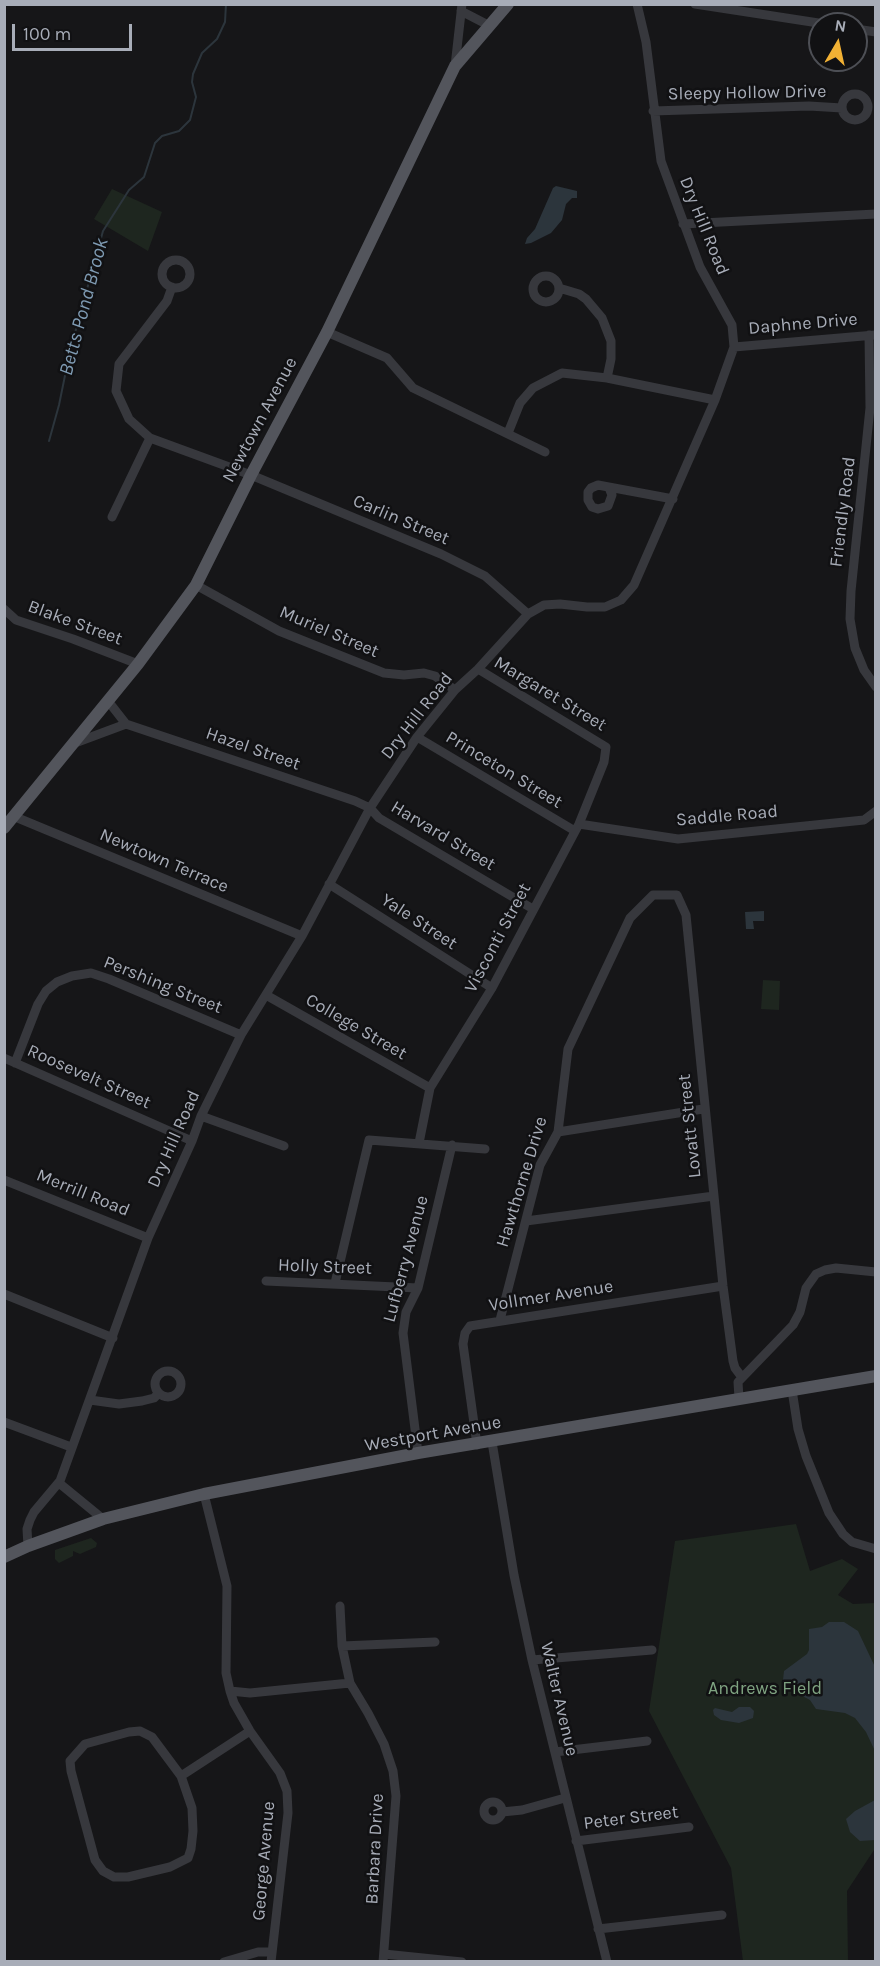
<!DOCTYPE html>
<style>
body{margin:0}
#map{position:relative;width:880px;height:1966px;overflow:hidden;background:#161618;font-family:Karla,sans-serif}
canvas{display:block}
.frame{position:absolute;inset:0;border:6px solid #a8adb8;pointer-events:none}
.north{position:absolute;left:808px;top:12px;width:60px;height:60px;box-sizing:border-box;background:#111113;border:2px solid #4d4f55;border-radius:50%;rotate:9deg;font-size:16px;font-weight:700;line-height:24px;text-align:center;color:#a8adb8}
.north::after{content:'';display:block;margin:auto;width:21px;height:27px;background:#f2b134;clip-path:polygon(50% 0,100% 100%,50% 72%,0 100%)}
.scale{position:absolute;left:12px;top:24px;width:120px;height:27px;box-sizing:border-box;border:3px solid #a8adb8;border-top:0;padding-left:8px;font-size:18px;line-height:21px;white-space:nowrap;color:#a8adb8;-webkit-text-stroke:4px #111113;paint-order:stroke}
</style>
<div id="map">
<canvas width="880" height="1966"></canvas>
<div class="frame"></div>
<div class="north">N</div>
<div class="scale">100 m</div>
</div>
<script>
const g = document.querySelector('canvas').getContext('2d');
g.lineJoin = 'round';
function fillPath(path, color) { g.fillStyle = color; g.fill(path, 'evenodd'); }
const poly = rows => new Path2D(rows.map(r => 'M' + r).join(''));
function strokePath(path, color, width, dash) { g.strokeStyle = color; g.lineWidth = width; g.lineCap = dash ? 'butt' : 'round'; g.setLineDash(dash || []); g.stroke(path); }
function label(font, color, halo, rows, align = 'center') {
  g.font = font + ' Karla,sans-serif'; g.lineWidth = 5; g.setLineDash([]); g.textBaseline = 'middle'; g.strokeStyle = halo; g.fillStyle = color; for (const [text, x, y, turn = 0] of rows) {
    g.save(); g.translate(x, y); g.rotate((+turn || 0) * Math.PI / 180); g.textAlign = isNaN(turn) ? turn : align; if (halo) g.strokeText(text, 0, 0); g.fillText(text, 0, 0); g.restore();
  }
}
fillPath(poly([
 [112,189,162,212,148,251,94,219],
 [763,980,780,981,779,1010,761,1009],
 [796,1524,810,1571,842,1559,858,1569,838,1595,853,1604,875,1603,876,1847,847,1891,848,1961,743,1961,731,1868,649,1711,675,1541],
 [91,1538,97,1543,96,1547,80,1554,73,1551,73,1556,59,1563,55,1559,55,1550]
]), '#1e261f');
fillPath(poly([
 [556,186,577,191,577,198,572,198,566,204,562,220,551,233,531,243,525,244,527,238,535,229,553,188],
 [764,911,764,921,753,921,754,929,746,929,745,912],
 [829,1622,844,1622,858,1631,875,1667,875,1751,866,1732,855,1718,845,1713,816,1709,810,1700,791,1690,783,1680,784,1671,807,1654,809,1650,809,1629,822,1627],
 [739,1707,750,1707,754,1711,753,1718,739,1723,721,1720,714,1715,713,1710,715,1708,732,1712],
 [875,1800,875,1840,860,1841,850,1832,846,1819,855,1811]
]), '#2c353c');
strokePath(poly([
 [49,441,59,405,70,351,103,231,129,190,144,177,155,143,162,136,179,131,190,120,196,97,192,82,193,74,202,53,217,39,225,22,226,4]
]), '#2c353c', 2);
strokePath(poly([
 [695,4,825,24],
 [461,11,490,26],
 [856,29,876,32],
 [455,66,462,4],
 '842 107a13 13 0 1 1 26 0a13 13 0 1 1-26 0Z',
 [653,111,809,106,842,108],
 [683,224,876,214],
 '162 274a14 14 0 1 1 28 0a14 14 0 1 1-28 0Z',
 '533 289a13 13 0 1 1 26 0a13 13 0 1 1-26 0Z',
 [172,287,167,301,119,364,116,391,129,419,150,438,251,475,441,554,485,576,528,614],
 [559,288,579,294,586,299,602,318,611,341,611,359,607,378],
 [327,332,387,358,413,388,545,452],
 [869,335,870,408,851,591,850,619,855,648,864,670,876,687],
 [734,347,875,335],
 [508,433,520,403,533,388,562,373,607,378,715,400],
 [609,488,612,495,608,506,598,509,592,507,588,500,588,492,591,488,598,485,673,499],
 [112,517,150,438],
 [196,585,279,631,384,673,404,675,424,673,435,676,455,690],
 [4,609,16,620,73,639,138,664],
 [108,701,126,724,355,801,370,808,379,818,533,909],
 [417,737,575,831],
 [75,743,126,724],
 [13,816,302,936],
 [579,824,678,839,864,820,876,811],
 [329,884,492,988],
 [266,995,430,1088],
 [4,1058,192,1141],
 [15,1063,38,1004,46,991,57,982,72,976,91,973,109,979,241,1035],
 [201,1116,284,1146],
 [558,1132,703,1109],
 [419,1143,430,1088,492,988,579,824,604,762,606,747,478,669],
 [4,1180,148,1238],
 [526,1221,714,1196],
 [266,1281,418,1288],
 [335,1283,369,1140,485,1149],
 [4,1294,113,1338],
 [500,1320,540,1165,558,1132,568,1049,630,918,653,895,677,895,686,915,723,1286,733,1361,735,1368,741,1376],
 '155 1384a13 13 0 1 1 26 0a13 13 0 1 1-26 0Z',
 [792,1390,798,1429,806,1456,829,1513,843,1534,852,1542,876,1549],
 [739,1398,738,1382,793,1325,800,1312,806,1288,816,1274,825,1270,836,1268,876,1272],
 [90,1400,119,1404,142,1401,154,1398,159,1393],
 [4,1422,71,1447],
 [492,1442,514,1575,532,1660,607,1962],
 [477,1445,463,1344,465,1333,470,1326,723,1286],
 [418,1453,403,1333,406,1312,418,1288,452,1145],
 [59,1483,103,1519],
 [204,1494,227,1586,226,1673,230,1691,234,1703,250,1731,280,1773,287,1791,288,1813,271,1962],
 [28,1546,27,1529,30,1520,34,1512,60,1481,148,1238,192,1141,201,1116,241,1035,302,936,370,808,417,737,455,690,478,669,528,614,544,605,560,604,587,607,605,607,621,600,634,585,715,400,734,347,732,325,700,267,661,161,646,42,637,4],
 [340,1606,342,1646,350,1683,368,1713,384,1744,393,1771,396,1796,383,1962],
 [342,1646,435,1642],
 [532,1660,652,1650],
 [230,1691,250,1693,350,1683],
 [140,1731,152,1737,181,1776,192,1808,193,1831,191,1849,188,1858,170,1867,128,1877,114,1877,103,1871,95,1860,71,1771,70,1761,85,1744,129,1732,140,1731],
 [555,1752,647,1741],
 [181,1776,250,1731],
 '484 1811a9 9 0 1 1 18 0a9 9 0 1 1-18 0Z',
 [502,1812,522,1810,565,1798],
 [576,1841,689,1827],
 [598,1929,722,1915],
 [384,1954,462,1962],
 [224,1962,258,1952,272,1952]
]), '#37383d', 9);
strokePath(poly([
 [4,828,138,664,196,585,251,475,327,332,455,66,508,4],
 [4,1557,28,1546,103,1519,204,1494,418,1453,876,1376]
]), '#53555c', 12);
label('18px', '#a8adb8', '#111113', [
 ["Sleepy Hollow Drive",747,93,-1],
 ["Dry Hill Road",704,226,68],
 ["Daphne Drive",803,324,-5],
 ["Newtown Avenue",260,420,-62],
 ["Friendly Road",843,512,-83],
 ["Carlin Street",401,520,23],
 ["Blake Street",75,623,20],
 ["Muriel Street",329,632,23],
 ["Margaret Street",550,694,31],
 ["Dry Hill Road",417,716,-52],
 ["Hazel Street",253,749,19],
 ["Princeton Street",504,770,31],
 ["Saddle Road",727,816,-5],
 ["Harvard Street",443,836,31],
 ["Newtown Terrace",164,861,23],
 ["Yale Street",419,922,33],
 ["Visconti Street",498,938,-62],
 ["Pershing Street",163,985,22],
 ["College Street",356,1027,30],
 ["Roosevelt Street",89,1077,24],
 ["Lovatt Street",690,1126,-96],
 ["Dry Hill Road",174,1139,-66],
 ["Hawthorne Drive",522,1182,-73],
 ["Merrill Road",83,1193,22],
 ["Lufberry Avenue",406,1259,-75],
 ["Holly Street",325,1267,2],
 ["Vollmer Avenue",551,1296,-9],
 ["Westport Avenue",433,1434,-10],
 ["Walter Avenue",559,1699,77],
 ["Peter Street",631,1818,-7],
 ["Barbara Drive",375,1849,-87],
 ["George Avenue",264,1861,-85]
]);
label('18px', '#7fa381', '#111113', [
 ["Andrews Field",765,1689]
]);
label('italic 20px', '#7f9bb3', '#111113', [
 ["Betts Pond Brook",84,307,-75]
]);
</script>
